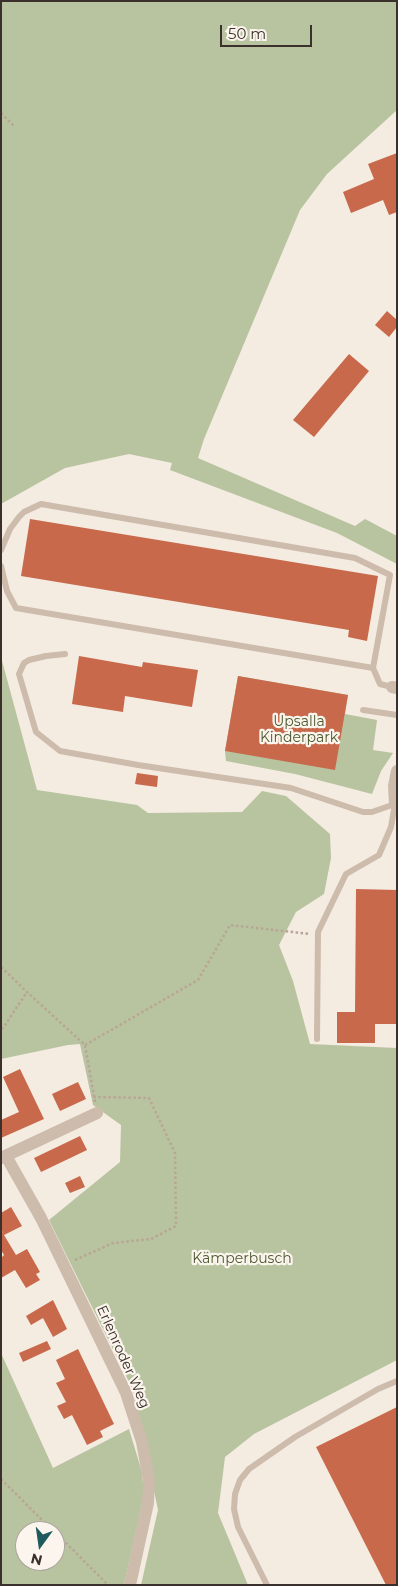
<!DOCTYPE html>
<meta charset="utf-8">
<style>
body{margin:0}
#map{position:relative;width:398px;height:1586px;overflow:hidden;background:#f4ebe1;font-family:Montserrat,sans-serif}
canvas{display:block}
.frame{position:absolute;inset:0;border:2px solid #3b302b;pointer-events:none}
.north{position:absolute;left:15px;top:1521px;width:50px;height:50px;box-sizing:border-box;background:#fbf5ee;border:1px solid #aea6a0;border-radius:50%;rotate:194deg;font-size:14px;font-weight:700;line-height:20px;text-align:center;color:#3b302b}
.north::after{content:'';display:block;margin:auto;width:18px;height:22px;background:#1f5a5e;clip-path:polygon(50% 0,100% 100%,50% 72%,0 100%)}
.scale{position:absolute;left:220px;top:25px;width:92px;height:22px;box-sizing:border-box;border:2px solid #3b302b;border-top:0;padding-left:6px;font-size:15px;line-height:18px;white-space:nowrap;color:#3b302b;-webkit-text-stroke:4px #fbf5ee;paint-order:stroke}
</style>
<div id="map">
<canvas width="398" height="1586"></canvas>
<div class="frame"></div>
<div class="north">N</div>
<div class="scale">50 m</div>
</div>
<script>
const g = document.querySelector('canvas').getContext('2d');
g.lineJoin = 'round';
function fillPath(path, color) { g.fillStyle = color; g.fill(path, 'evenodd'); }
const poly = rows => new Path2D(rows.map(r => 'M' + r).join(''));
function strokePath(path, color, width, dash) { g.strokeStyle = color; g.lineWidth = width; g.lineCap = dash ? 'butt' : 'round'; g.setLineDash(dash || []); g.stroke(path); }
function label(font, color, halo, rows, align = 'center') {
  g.font = font + ' Montserrat,sans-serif'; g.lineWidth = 4.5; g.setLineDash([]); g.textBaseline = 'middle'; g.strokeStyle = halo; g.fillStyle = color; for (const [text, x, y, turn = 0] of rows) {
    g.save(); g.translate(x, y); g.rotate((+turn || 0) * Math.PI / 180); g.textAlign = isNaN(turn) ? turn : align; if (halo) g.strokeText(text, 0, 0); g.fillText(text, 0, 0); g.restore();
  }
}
fillPath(poly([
 [1,1,397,1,397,110,327,174,300,210,204,439,198,458,355,526,365,519,397,536,397,564,337,533,170,470,172,463,129,454,65,468,1,504],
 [1,657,37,790,137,805,148,813,242,812,262,791,286,796,330,834,331,858,324,894,296,912,279,945,293,981,310,1044,397,1048,397,1360,254,1434,225,1457,218,1513,248,1585,141,1585,158,1510,133,1390,49,1220,120,1162,121,1125,93,1105,80,1044,68,1045,1,1059],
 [238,676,348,695,345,714,377,720,373,750,393,753,381,771,372,794,295,774,226,761,225,751],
 [1,1353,53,1468,129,1429,142,1472,144,1495,124,1585,1,1585],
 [25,1531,55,1531,55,1561,25,1561]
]), '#b8c4a0');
fillPath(poly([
 [397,153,397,212,389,215,383,200,351,213,343,192,374,179,368,164],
 [387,311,397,320,397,327,389,337,375,325],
 [349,354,369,371,314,437,293,420],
 [30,519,378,576,367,641,348,637,349,630,21,576],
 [79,656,142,667,143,662,198,670,192,707,125,696,123,712,72,704],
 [238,676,348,695,335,770,225,751],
 [137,773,158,776,157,787,135,784],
 [356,889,397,890,397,1024,375,1024,375,1043,337,1043,337,1012,355,1012],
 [20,1069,44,1119,1,1138,1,1120,19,1112,3,1077],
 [78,1082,86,1099,60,1111,52,1094],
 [80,1136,87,1150,41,1172,34,1158],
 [80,1176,85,1187,70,1193,65,1183],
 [11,1207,22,1226,4,1235,1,1229,1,1213],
 [1,1230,16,1255,27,1249,40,1272,36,1274,40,1280,26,1288,15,1270,1,1278,1,1258,4,1255,1,1250],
 [53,1300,67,1329,53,1337,43,1318,31,1325,26,1316],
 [47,1341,51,1349,23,1362,19,1353],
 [78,1349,114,1424,100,1431,103,1437,87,1445,72,1415,64,1419,57,1406,66,1402,56,1383,65,1379,56,1360],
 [397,1407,397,1585,386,1585,316,1447]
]), '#c8694b');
strokePath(poly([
 [1,113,15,127],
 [1,967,27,992,85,1045,95,1102],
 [1,1028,3,1028,27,992],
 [85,1045,198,980,230,925,310,934],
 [75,1260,113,1243,151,1239,176,1226,175,1153,149,1098,94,1097],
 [1,1479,53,1531],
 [55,1532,108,1585]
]), '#b9a596', 2.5, [2.5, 2.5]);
strokePath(poly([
 [1,550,10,529,19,517,24,512,41,504,355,558,390,575,373,668,380,684,392,687],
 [1,566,7,591,16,608,373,668],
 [65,654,46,656,29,660,24,663,19,674,36,732,60,751,138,765,291,788,363,812,372,812,395,804],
 [363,710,397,715],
 [317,1039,318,932,346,874,379,855,391,827,395,804],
 [267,1585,238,1527,234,1509,235,1494,240,1480,249,1469,295,1437,378,1389,397,1381]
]), '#cdbbac', 6);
strokePath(poly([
 [392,687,397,688],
 [395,804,394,786,397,771],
 [6,1156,41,1218,126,1393,142,1442,149,1480,148,1503,130,1585],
 [1,1158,97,1113]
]), '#cdbbac', 12);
label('14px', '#4a5a2e', '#fbf5ee', [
 ["Upsalla",299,722],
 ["Kinderpark",299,738],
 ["Kämperbusch",242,1259]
]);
label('14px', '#3b302b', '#fbf5ee', [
 ["Erlenroder Weg",123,1357,66]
]);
</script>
